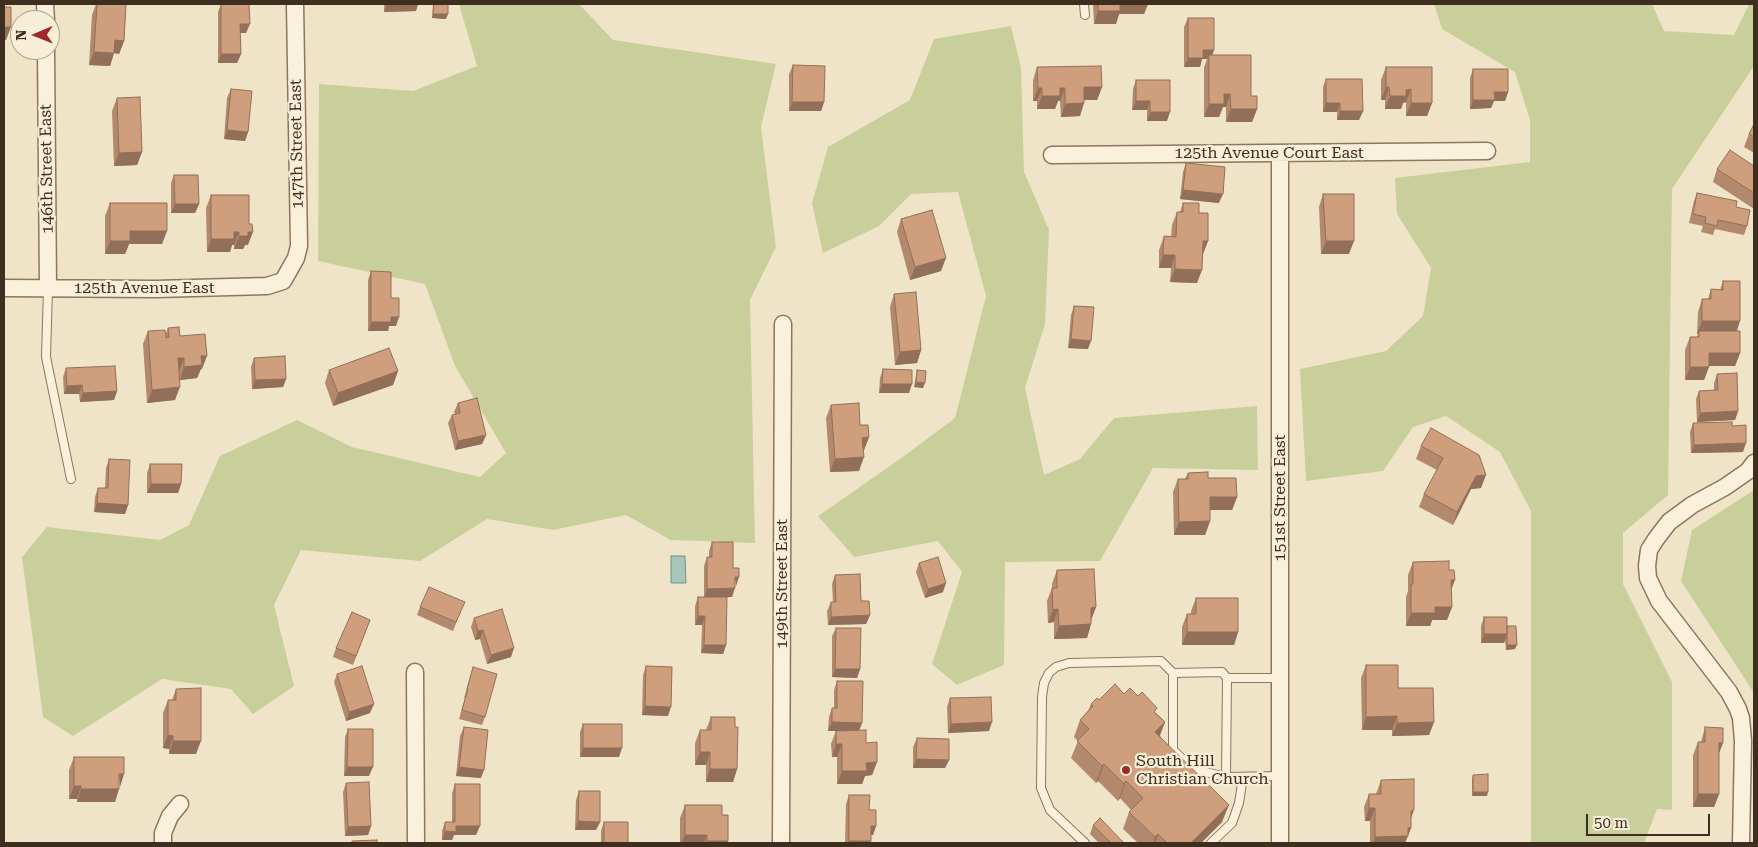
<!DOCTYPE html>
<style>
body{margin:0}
#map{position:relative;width:1758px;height:847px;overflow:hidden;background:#f0e4c8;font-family:"Roboto Serif",serif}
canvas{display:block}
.frame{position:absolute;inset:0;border:5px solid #3d2e20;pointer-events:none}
.north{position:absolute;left:10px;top:10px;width:50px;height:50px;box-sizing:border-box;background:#f7eed8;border:1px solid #ada18e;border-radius:50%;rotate:269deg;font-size:14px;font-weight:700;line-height:20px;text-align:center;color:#3d2e20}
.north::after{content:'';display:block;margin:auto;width:18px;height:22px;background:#9e2a2b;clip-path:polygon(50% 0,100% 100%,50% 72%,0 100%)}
.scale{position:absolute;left:1586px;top:814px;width:124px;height:22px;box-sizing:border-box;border:2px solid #3d2e20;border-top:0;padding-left:6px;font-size:15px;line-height:18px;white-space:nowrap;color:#3d2e20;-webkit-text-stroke:4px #f7eed8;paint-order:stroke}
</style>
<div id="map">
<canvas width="1758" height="847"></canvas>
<div class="frame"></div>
<div class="north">N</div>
<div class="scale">50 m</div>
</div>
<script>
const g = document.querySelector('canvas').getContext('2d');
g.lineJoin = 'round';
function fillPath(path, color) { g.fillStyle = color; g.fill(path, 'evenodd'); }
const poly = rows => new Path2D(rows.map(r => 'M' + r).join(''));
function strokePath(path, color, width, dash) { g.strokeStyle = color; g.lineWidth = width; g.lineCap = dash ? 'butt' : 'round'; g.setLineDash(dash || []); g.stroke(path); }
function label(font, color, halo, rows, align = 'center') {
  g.font = font + ' "Roboto Serif",serif'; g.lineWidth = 4.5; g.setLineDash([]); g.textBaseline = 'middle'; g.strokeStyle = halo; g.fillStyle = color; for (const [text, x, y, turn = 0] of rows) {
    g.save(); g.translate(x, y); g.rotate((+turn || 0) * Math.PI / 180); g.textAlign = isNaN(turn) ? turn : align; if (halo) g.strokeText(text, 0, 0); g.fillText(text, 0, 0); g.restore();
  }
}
fillPath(poly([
 [459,4,579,4,613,40,776,64,761,127,776,247,750,300,755,543,671,540,626,515,553,530,487,519,420,561,301,550,274,605,294,686,253,714,231,689,162,679,73,736,43,717,22,557,47,527,160,540,189,525,220,456,297,420,352,447,480,477,506,453,455,366,425,284,318,261,319,84,413,91,477,66],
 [1434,4,1652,4,1664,31,1734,35,1749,4,1754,4,1754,66,1672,189,1668,495,1623,533,1623,584,1672,682,1672,810,1657,809,1644,843,1531,843,1531,511,1500,452,1446,416,1413,427,1383,471,1306,481,1300,369,1386,351,1423,316,1431,268,1397,214,1395,178,1530,162,1530,120,1515,72,1442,29],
 [1011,26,1021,68,1024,172,1049,230,1045,324,1025,388,1044,475,1080,459,1114,418,1257,406,1258,470,1153,468,1100,561,1005,562,1004,665,957,685,932,664,962,572,938,541,854,557,818,516,900,459,955,418,986,296,958,192,911,194,879,226,823,253,812,203,828,147,910,100,934,39],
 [1754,490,1754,693,1681,581,1692,530]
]), '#c9cf9b');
const water = poly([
 [671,556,685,556,686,583,671,583,671,556]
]);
fillPath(water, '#a9c4bc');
strokePath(water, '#6f938a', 1);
const lane = poly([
 [1084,4,1085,15],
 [48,288,46,357,71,479],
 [1173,673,1173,750,1193,769,1226,777,1280,776],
 [1227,678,1280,678],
 [1085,843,1050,810,1041,788,1042,697,1044,683,1049,673,1056,667,1069,663,1161,661,1173,673,1222,672,1227,678,1226,777],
 [1211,843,1232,823,1239,803,1243,777]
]);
const street = poly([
 [45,4,46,20],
 [46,50,48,288],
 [1052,155,1487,151],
 [4,288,156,289,267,286,283,281,296,258,299,246,295,4],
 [415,672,416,843],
 [163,843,163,833,170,816,180,804],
 [781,843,783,324],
 [1280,843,1280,153],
 [1741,843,1743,741,1741,718,1738,709,1729,692,1659,601,1648,578,1647,566,1649,550,1656,539,1669,522,1692,505,1725,487,1748,471,1754,463]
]);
strokePath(lane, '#8d765c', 10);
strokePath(street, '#8d765c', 19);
strokePath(lane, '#faf1dc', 8);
strokePath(street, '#faf1dc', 16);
fillPath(poly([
 [96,4,126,4,124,41,119,54,114,53,110,66,89,65,92,15],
 [221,4,246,33,240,33,241,54,237,63,218,63,218,12],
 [384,4,418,4,416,11,384,12],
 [433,4,448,4,446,19,432,18],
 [1093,4,1148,4,1144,14,1119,14,1116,24,1094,24],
 [1188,18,1214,50,1212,55,1251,96,1257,109,1252,122,1226,122,1226,107,1223,107,1219,117,1204,117,1204,68,1207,59,1202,59,1200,67,1184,67,1184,27],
 [793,65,824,102,821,111,789,111,789,74],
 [1037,67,1102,87,1097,100,1084,100,1080,116,1061,117,1060,101,1058,101,1055,109,1037,109,1037,101,1033,101,1033,80],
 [1386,67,1432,103,1427,116,1406,116,1406,102,1403,103,1401,109,1385,109,1385,100,1381,100,1381,80],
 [1473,69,1508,92,1505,101,1494,101,1491,108,1470,109,1470,78],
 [1326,79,1363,111,1359,120,1337,120,1337,112,1323,112,1323,87],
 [1136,80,1167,121,1147,121,1147,110,1132,110,1133,89],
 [231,89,248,132,245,141,224,139,227,98],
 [117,98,142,152,137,165,114,166,112,111],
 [1754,124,1754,153,1744,147,1749,134],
 [1186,163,1219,203,1180,199,1183,172],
 [1754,166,1754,209,1713,182,1717,169],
 [174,175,199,204,195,213,171,213,171,183],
 [1697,193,1736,207,1747,226,1744,235,1715,229,1713,235,1701,232,1703,226,1689,223,1694,201],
 [1323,194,1349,254,1321,254,1319,207],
 [211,195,248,245,245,245,243,249,234,249,234,245,232,245,230,252,207,252,206,208],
 [110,203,167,231,162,244,129,244,125,254,105,254,105,216],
 [1183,203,1199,213,1208,241,1203,254,1197,283,1170,282,1171,268,1159,268,1159,250,1164,236,1171,237,1172,225,1177,212,1180,212],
 [901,219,941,271,910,280,897,232],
 [371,271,396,326,389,326,388,331,368,331,368,280],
 [1723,281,1737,331,1740,353,1735,366,1709,366,1704,380,1685,380,1685,350,1690,337,1697,337,1698,334,1697,334,1698,312,1702,299,1708,299,1711,289,1720,290],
 [894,294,921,350,917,363,895,365,890,307],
 [1074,306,1088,349,1068,348,1071,315],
 [168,328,180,336,202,369,201,369,197,378,180,380,175,400,147,403,143,344,148,331,165,336],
 [254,358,286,379,283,387,252,389,251,367],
 [66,368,117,391,114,400,80,402,79,394,64,394,63,377],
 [883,369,909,393,879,393,880,378],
 [329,370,398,371,393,385,333,406,325,383],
 [917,370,923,388,914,387,916,375],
 [1717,374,1738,411,1735,420,1697,422,1696,399,1699,391,1714,390,1714,383],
 [458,403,486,435,482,444,455,450,448,423,452,415,455,414,454,412],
 [831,405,860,425,869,437,864,450,863,450,859,471,830,472,826,418],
 [1693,423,1732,426,1743,452,1691,453,1690,432],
 [1431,428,1481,488,1471,489,1453,525,1419,507,1424,494,1437,470,1416,459,1421,446],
 [109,459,128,505,125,514,94,512,95,497,98,488,105,488,106,468],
 [150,464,181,484,178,493,147,493,147,473],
 [1188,473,1208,478,1237,497,1232,510,1210,510,1210,521,1205,535,1174,535,1173,492,1178,479,1185,479],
 [712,542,733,568,735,586,732,597,725,597,726,645,723,654,701,653,702,625,695,625,695,606,698,597,704,597,704,566,707,557,709,557,709,551],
 [1413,562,1449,570,1451,588,1452,607,1447,620,1432,620,1430,626,1406,626,1406,597,1408,591,1408,575],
 [919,563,943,592,925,598,916,572],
 [1057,570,1096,607,1091,620,1091,624,1087,638,1054,639,1054,622,1048,623,1047,601,1052,588,1052,584],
 [835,575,861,601,870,615,866,624,828,625,827,611,831,602,833,602,832,584],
 [1196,598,1238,632,1234,645,1182,645,1182,627,1187,614,1191,614,1191,611],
 [420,607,461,611,453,631,417,615],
 [1484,617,1507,626,1515,649,1506,650,1505,640,1504,643,1481,643,1481,626],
 [474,618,511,657,487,664,480,639,475,640,471,627],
 [370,620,353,665,333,657,336,648],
 [836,628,860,669,857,678,832,677,832,636],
 [1366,665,1398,688,1434,722,1429,735,1392,736,1392,730,1362,730,1361,678],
 [646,666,668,716,642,715,643,675],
 [473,667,485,717,482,725,459,719,465,698,464,698],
 [337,674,370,713,346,721,334,682],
 [837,681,862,723,859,731,877,762,872,775,865,776,862,784,837,784,837,757,832,757,831,744,836,731,828,731,829,717,832,708,834,708,834,690],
 [176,689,196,754,169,754,169,749,163,748,163,713,168,700,172,700],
 [1124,694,1156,713,1165,722,1160,736,1222,822,1201,843,1138,843,1123,829,1129,812,1131,810,1120,798,1118,801,1098,781,1096,783,1071,758,1078,741,1074,737,1080,720,1088,711,1091,704,1099,700],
 [950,698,989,731,948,733,947,707],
 [711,717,735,727,737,769,733,782,706,782,706,765,695,765,695,743,700,730,706,730],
 [583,724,619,757,580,757,580,732],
 [464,727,481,778,456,776,460,736],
 [1705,727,1719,753,1719,794,1714,807,1693,807,1693,755,1698,742,1701,742],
 [348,729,369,776,344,776,345,737],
 [917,738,949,760,945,768,913,768,913,747],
 [74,757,119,787,115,802,77,802,77,799,69,799,69,770],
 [1473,775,1487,796,1472,796,1472,779],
 [1381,780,1411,819,1411,828,1405,843,1370,843,1370,821,1365,821,1364,807,1369,794,1376,794],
 [346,783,371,826,368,835,345,836,343,792],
 [455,784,476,835,454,835,452,840,442,840,442,831,445,822,452,822,452,793],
 [579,791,600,822,596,830,575,830,576,800],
 [849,795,869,810,876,826,873,835,871,835,870,843,845,843,846,804],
 [685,805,722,815,727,843,680,843,680,818],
 [604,822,628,843,601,843,601,831],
 [1093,825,1124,843,1099,843,1090,834]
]), '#b2896c');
fillPath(poly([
 [387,4,418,4,416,11,384,12],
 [1119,4,1148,4,1144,14,1119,14,1116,24,1094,24,1098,11],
 [433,14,448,14,446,19,432,18],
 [240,24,250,24,246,33,237,33],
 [4,27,11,27,6,40,4,40],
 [115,40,124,41,119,54,114,53,110,66,89,65,94,52],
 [1203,50,1214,50,1211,59,1209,55,1207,59,1202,59,1200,67,1184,67,1188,58],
 [221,54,241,54,237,63,218,63],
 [1084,87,1102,87,1097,100,1080,100],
 [1386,87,1389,87,1385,100,1381,100],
 [1038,88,1042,88,1037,101,1033,101],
 [1060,88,1065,88,1060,101,1058,101,1055,109,1037,109,1042,96],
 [1411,89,1406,102,1403,103,1401,109,1385,109,1390,96,1406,90],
 [1494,92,1508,92,1505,101,1494,101,1491,108,1470,109,1473,100],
 [1224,94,1230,94,1226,107,1223,107,1219,117,1204,117,1209,104],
 [1136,101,1150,101,1147,110,1132,110],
 [792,102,824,102,821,111,789,111],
 [1084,103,1080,116,1061,117,1065,104],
 [1326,103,1340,103,1337,112,1323,112],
 [1411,103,1432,103,1427,116,1406,116],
 [1231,109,1257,109,1252,122,1226,122],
 [1340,111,1363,111,1359,120,1337,120],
 [1150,112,1170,112,1167,121,1147,121],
 [227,130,248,132,245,141,224,139],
 [142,152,137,165,114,166,119,153],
 [1183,190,1223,194,1219,203,1180,199],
 [175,204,199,204,195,213,171,213],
 [130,231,167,231,162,244,129,244,125,254,105,254,110,241],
 [234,232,239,232,234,245,232,245,230,252,207,252,211,239],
 [248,232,253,232,248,245,245,245,243,249,234,249,239,236],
 [1203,241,1208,241,1203,254],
 [1326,241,1354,241,1349,254,1321,254],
 [1163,255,1175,255,1171,268,1159,268],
 [946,258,941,271,910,280,915,267],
 [1175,269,1202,270,1197,283,1170,282],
 [391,317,399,317,396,326,389,326,388,331,368,331,371,322],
 [1702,321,1740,321,1736,334,1699,331,1698,334,1697,334],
 [1071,339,1091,341,1088,349,1068,348],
 [921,350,917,363,895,365,900,352],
 [1709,353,1740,353,1735,366,1704,366],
 [201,356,207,356,202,369,201,369,197,378,180,380,184,367],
 [178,358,184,358,179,371],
 [1690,367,1709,367,1704,380,1685,380],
 [398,371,393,385,333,406,338,393],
 [286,379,283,387,252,389,255,380],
 [916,382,925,383,923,388,914,387],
 [882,384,912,384,909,393,879,393],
 [82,385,79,394,64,394,67,386],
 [180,387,175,400,147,403,152,390],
 [117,391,114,400,80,402,83,393],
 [1738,411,1735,420,1697,422,1700,413],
 [486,435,482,444,455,450,458,441],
 [869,437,864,450,858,451,862,438],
 [1746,443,1743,452,1691,453,1694,445],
 [864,457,859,471,830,472,835,459],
 [1486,475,1481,488,1471,489,1453,525,1457,512,1476,476],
 [151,484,181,484,178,493,147,493],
 [1210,497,1237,497,1232,510,1205,510],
 [97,503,128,505,125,514,94,512],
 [1210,521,1205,535,1174,535,1179,522],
 [735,577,739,577,736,586],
 [1451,580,1455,580,1450,593],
 [946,583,943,592,925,598,928,589],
 [735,588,732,597,704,598,707,589],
 [1096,607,1091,620,1091,608],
 [1435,607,1452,607,1447,620,1432,620,1430,626,1406,626,1411,613],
 [1058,609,1054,622,1048,623,1053,610],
 [870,615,866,624,828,625,831,617],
 [698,616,705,616,702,625,695,625],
 [1091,624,1087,638,1054,639,1059,626],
 [483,630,480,639,475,640,478,631],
 [1187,632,1238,632,1234,645,1182,645],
 [1484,634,1507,634,1504,643,1481,643],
 [704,645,726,645,723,654,701,653],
 [1507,645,1517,645,1515,649,1506,650],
 [514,648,511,657,487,664,491,655],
 [835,669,860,669,857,678,832,677],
 [374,704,370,713,346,721,349,712],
 [645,706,671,707,668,716,642,715],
 [1397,716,1392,730,1362,730,1366,717],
 [832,722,862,723,859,731,828,731],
 [992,722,989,731,948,733,951,724],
 [1165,722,1158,739,1155,732],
 [1434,722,1429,735,1392,736,1397,723],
 [168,735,173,736,169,749,163,748],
 [173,741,201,741,196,754,169,754],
 [1719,743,1723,743,1718,756],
 [836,744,842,744,837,757,832,757],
 [583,748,622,748,619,757,580,757],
 [700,752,710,752,706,765,695,765],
 [916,759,949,760,945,768,913,768],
 [877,762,872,775,865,776,862,784,837,784,842,771,866,763],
 [1104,764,1098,781,1096,783,1102,766],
 [347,767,373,767,369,776,344,776],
 [459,767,484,770,481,778,456,776],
 [710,769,737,769,733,782,706,782],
 [119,774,124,774,120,787],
 [1126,781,1120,798,1118,801,1124,784],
 [74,786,81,786,77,799,69,799],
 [81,789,119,789,115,802,77,802],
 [1473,792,1488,792,1487,796,1472,796],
 [1698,794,1719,794,1714,807,1693,807],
 [1229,805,1222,822,1201,843,1191,843],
 [1369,808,1375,808,1370,821,1365,821],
 [1414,810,1409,824,1411,811],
 [578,821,600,822,596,830,575,830],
 [371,826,368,835,345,836,348,827],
 [456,826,480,826,476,835,454,835,452,840,442,840,445,831],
 [871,826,876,826,873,835,868,835],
 [1408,828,1411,828,1405,843,1373,843,1375,837],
 [1158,834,1155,843,1153,843,1155,837],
 [685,835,707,835,704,843,681,843],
 [707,841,728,841,727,843,706,843],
 [849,841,871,841,870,843,848,843]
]), '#916f58');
const building = poly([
 [97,4,126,4,124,41,115,40,114,53,94,52,97,4],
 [221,4,249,4,250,24,240,24,241,54,221,54,221,4],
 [434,4,448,4,448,14,433,14,434,4],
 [1098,4,1120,4,1120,11,1098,11,1098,4],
 [4,7,11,7,11,27,4,27,4,7],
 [1188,18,1214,18,1214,50,1203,50,1203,58,1188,58,1188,18],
 [1209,55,1251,55,1251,96,1257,96,1257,109,1231,109,1230,94,1224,94,1224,104,1209,104,1209,55],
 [793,65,825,66,824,102,792,102,793,65],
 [1101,66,1102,87,1084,87,1084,103,1065,104,1065,88,1060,88,1060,96,1042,96,1042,88,1038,88,1037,67,1101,66],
 [1386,67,1432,67,1432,103,1411,103,1411,89,1406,90,1406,96,1390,96,1389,87,1386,87,1386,67],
 [1473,69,1508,69,1508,92,1494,92,1495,100,1473,100,1473,69],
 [1326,79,1362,79,1363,111,1340,111,1340,103,1326,103,1326,79],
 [1136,80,1170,80,1170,112,1150,112,1150,101,1136,101,1136,80],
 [231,89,252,91,248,132,227,130,231,89],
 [140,97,142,152,119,153,117,98,140,97],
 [1754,124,1754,137,1749,134,1754,124],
 [1730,150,1754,166,1754,193,1717,169,1730,150],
 [1186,163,1225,167,1223,194,1183,190,1186,163],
 [174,175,198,175,199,204,175,204,174,175],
 [1697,193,1737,201,1736,207,1750,210,1747,226,1718,220,1717,226,1705,223,1706,217,1693,214,1697,193],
 [1323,194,1354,194,1354,241,1326,241,1323,194],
 [211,195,249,195,249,224,252,224,253,232,248,232,248,236,239,236,239,232,234,232,234,239,211,239,211,195],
 [110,203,167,203,167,231,130,231,130,241,110,241,110,203],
 [1183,203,1199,203,1199,213,1208,213,1208,241,1203,241,1202,270,1175,269,1175,255,1163,255,1164,236,1176,237,1177,212,1183,212,1183,203],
 [932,210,946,258,915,267,901,219,932,210],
 [371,271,391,272,391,298,399,298,399,317,391,317,391,322,371,322,371,271],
 [1723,281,1740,281,1740,321,1702,321,1702,299,1711,299,1711,289,1723,290,1723,281],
 [916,292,921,350,900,352,894,294,916,292],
 [1074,306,1094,307,1091,341,1071,339,1074,306],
 [179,327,180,336,205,334,207,356,201,356,202,365,184,367,184,358,178,358,180,387,152,390,148,331,165,330,166,338,169,337,168,328,179,327],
 [1699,331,1740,331,1740,353,1709,353,1709,367,1690,367,1690,337,1699,337,1699,331],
 [389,348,398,371,338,393,329,370,389,348],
 [285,356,286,379,255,380,254,358,285,356],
 [115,366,117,391,83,393,82,385,67,386,66,368,115,366],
 [883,369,912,370,912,384,882,384,883,369],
 [917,370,926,371,925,383,916,382,917,370],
 [1737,373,1738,411,1700,413,1699,391,1718,390,1717,374,1737,373],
 [477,398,486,435,458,441,452,415,460,413,458,403,477,398],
 [859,403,860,425,868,425,869,437,862,438,864,457,835,459,831,405,859,403],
 [1732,422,1732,426,1746,425,1746,443,1694,445,1693,423,1732,422],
 [1431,428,1479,455,1486,475,1476,476,1457,512,1424,494,1443,458,1421,446,1431,428],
 [109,459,130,460,128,505,97,503,98,488,108,488,109,459],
 [150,464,182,464,181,484,151,484,150,464],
 [1208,472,1208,478,1236,478,1237,497,1210,497,1210,521,1179,522,1178,479,1188,479,1188,473,1208,472],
 [712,542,733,542,733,568,739,568,739,577,735,577,735,588,707,589,707,557,712,557,712,542],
 [938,557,946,583,928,589,919,563,938,557],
 [1449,561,1449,570,1454,570,1455,580,1451,580,1452,607,1435,607,1435,613,1411,613,1411,584,1413,584,1413,562,1449,561],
 [1094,569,1096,607,1091,608,1091,624,1059,626,1058,609,1053,610,1052,588,1057,588,1057,570,1094,569],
 [860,574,861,601,869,601,870,615,831,617,831,602,836,602,835,575,860,574],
 [429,587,465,602,456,622,420,607,429,587],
 [698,597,727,597,726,645,704,645,705,616,698,616,698,597],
 [1196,598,1238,598,1238,632,1187,632,1187,614,1196,614,1196,598],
 [502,609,514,648,491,655,483,630,478,631,474,618,502,609],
 [352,612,370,620,356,656,336,648,352,612],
 [1484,617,1507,617,1507,634,1484,634,1484,617],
 [1507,626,1516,626,1517,645,1507,645,1507,626],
 [836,628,861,628,860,669,835,669,836,628],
 [1366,665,1398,665,1398,688,1433,688,1434,722,1397,723,1397,716,1366,717,1366,665],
 [362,666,374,704,349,712,337,674,362,666],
 [646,666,672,667,671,707,645,706,646,666],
 [473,667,497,674,485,717,462,710,468,689,467,689,473,667],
 [837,681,863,681,862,723,832,722,832,708,837,708,837,681],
 [1115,684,1124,694,1130,688,1138,696,1142,692,1157,708,1154,712,1165,722,1155,732,1229,805,1191,843,1167,843,1158,834,1155,837,1129,812,1143,798,1126,781,1124,784,1104,764,1102,766,1077,741,1089,729,1080,720,1093,706,1091,704,1097,698,1099,700,1115,684],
 [201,688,201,741,173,741,173,736,168,735,168,700,176,700,176,689,201,688],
 [991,697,992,722,951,724,950,698,991,697],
 [711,717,735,717,735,727,738,727,737,769,710,769,710,752,700,752,700,730,711,730,711,717],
 [583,724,622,724,622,748,583,748,583,724],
 [464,727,488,730,484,770,459,767,464,727],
 [1705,727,1723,728,1723,743,1719,743,1719,794,1698,794,1698,742,1705,742,1705,727],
 [348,729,373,729,373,767,347,767,348,729],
 [866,730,866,743,877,742,877,762,866,763,867,771,842,771,842,744,836,744,836,731,866,730],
 [917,738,949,739,949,760,916,759,917,738],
 [74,757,124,757,124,774,119,774,119,789,81,789,81,786,74,786,74,757],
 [1488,774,1488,792,1473,792,1473,775,1488,774],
 [1414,779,1414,810,1411,811,1411,828,1408,828,1408,836,1375,837,1375,808,1369,808,1369,794,1381,794,1381,780,1414,779],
 [369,782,371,826,348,827,346,783,369,782],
 [455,784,480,784,480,826,456,826,456,832,445,831,445,822,455,822,455,784],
 [579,791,600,791,600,822,578,821,579,791],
 [849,795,870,795,869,810,876,810,876,826,871,826,871,841,849,841,849,795],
 [685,805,722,805,722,815,728,815,728,841,707,841,707,835,685,835,685,805],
 [1100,818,1124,843,1111,843,1093,825,1100,818],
 [604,822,628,822,628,843,604,843,604,822],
 [377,840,377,843,352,843,352,841,377,840]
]);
fillPath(building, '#cf9f7d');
strokePath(building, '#916f58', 1);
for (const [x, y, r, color] of [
 [1126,770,5,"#9e2a2b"]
]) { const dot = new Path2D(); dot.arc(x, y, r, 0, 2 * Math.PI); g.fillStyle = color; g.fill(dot); strokePath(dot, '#f7eed8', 2); }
label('16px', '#3d2e20', '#f7eed8', [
 ["147th Street East",297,144,-91],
 ["125th Avenue Court East",1269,153],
 ["146th Street East",47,169,-91],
 ["125th Avenue East",144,288],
 ["151st Street East",1280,498,-90],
 ["149th Street East",782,584,-90]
]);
label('16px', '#3d2e20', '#f7eed8', [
 ["South Hill",1136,761],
 ["Christian Church",1136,779]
], 'left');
</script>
